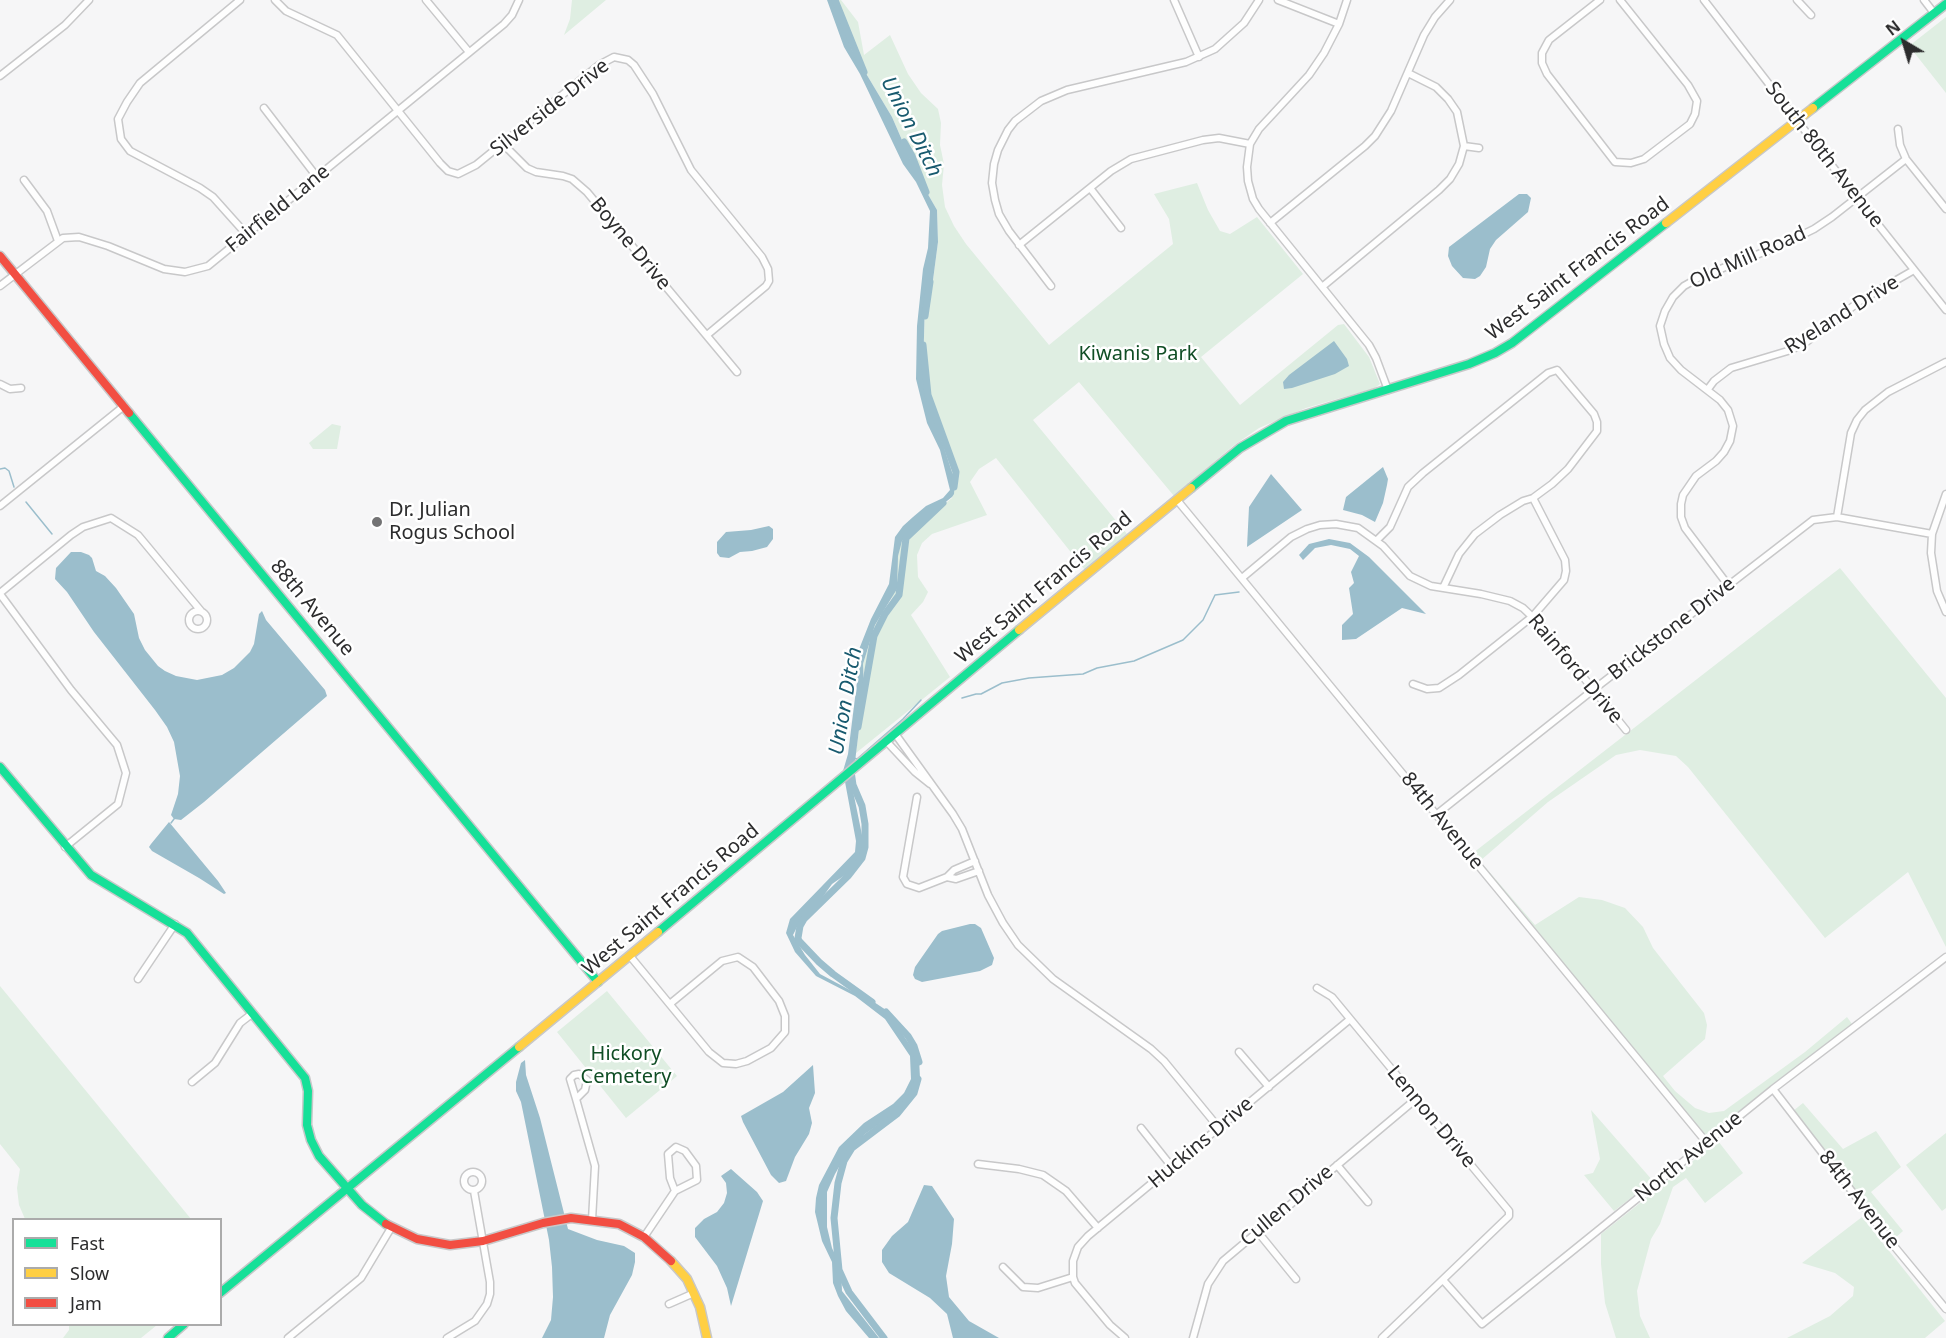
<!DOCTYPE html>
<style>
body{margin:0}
#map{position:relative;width:1946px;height:1338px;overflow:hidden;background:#f6f6f7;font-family:"Noto Sans",sans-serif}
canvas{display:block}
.legend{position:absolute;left:12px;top:1218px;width:210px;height:108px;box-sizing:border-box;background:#fff;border:2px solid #ababab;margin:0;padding:8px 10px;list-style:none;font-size:18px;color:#2c2c2d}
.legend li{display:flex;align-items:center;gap:12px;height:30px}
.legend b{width:30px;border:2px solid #ababab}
.north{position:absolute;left:1874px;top:12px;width:60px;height:60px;-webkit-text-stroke:4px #fff;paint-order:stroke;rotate:322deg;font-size:16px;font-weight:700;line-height:24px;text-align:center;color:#2c2c2d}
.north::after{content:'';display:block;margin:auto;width:21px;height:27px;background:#2c2c2d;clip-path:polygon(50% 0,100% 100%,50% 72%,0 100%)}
</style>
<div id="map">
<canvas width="1946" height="1338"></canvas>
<ul class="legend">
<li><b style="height:8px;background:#16e098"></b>Fast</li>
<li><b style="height:8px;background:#ffcf43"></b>Slow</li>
<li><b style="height:8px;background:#f24e42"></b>Jam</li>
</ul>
<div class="north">N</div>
</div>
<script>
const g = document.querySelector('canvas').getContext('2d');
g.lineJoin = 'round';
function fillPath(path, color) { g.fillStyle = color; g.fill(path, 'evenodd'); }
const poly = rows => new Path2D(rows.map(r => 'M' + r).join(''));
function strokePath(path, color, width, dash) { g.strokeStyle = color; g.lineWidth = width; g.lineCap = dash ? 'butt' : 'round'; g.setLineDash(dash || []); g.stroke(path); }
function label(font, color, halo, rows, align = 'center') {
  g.font = font + ' "Noto Sans",sans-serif'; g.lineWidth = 5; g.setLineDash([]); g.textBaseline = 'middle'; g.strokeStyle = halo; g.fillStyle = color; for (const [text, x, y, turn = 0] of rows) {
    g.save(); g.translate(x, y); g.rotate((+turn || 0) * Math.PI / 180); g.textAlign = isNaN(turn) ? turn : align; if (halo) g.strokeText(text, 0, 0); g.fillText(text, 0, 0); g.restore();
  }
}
fillPath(poly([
 [572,0,606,0,564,35,570,19],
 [834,0,841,0,858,22,864,55,890,35,908,74,921,93,938,109,941,123,940,145,944,164,942,185,945,207,954,226,966,244,1049,345,1173,244,1169,219,1154,194,1197,183,1208,210,1220,231,1230,234,1257,217,1303,274,1201,357,1240,405,1338,325,1344,324,1369,357,1380,384,1375,388,1306,408,1259,428,1233,446,1174,496,1079,382,1033,420,1127,534,1085,570,996,458,979,469,970,482,987,515,932,534,922,543,917,555,918,577,928,592,923,602,911,615,950,677,856,753,864,689,863,664,875,625,892,598,899,548,902,541,914,528,952,498,955,481,928,399,923,374,925,299,933,280,938,242,937,210,918,177,892,117,852,50],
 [1946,17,1946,93,1909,46],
 [332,424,341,426,337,449,313,449,309,443],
 [1840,568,1946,698,1946,947,1908,872,1825,938,1688,767,1676,756,1640,750,1616,755,1548,802,1480,861,1535,925,1579,897,1602,900,1625,908,1643,927,1653,948,1704,1013,1707,1025,1705,1039,1663,1076,1675,1091,1695,1108,1709,1113,1724,1111,1805,1052,1847,1017,1852,1024,1711,1136,1706,1136,1701,1134,1473,853],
 [0,986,191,1219,25,1219,19,1205,17,1188,20,1169,0,1144],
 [607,991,677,1076,626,1118,557,1032],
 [1803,1103,1843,1149,1876,1131,1901,1167,1871,1192,1903,1231,1894,1239,1793,1111],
 [1591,1110,1653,1181,1614,1211,1584,1175,1593,1173,1600,1159],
 [1946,1133,1946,1208,1942,1211,1906,1165],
 [1718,1141,1743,1173,1705,1203,1686,1178,1673,1187,1660,1224,1651,1239,1637,1291,1640,1316,1650,1338,1616,1338,1605,1303,1601,1264,1601,1234],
 [1862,1217,1945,1321,1925,1338,1787,1338,1830,1316,1853,1296,1854,1287,1835,1273,1802,1263],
 [69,1325,69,1324,157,1325,141,1338,63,1338,69,1330]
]), '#dfeee2');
fillPath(poly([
 [827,0,834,0,852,50,892,117,918,177,937,210,938,242,933,280,925,299,923,374,928,399,955,481,954,494,952,497,914,527,902,541,898,556,897,589,875,625,863,664,864,689,852,786,862,835,862,854,848,873,832,884,817,905,800,921,793,935,805,955,820,974,863,997,871,1000,886,1010,919,1058,920,1078,918,1085,912,1095,901,1109,865,1134,847,1153,835,1174,827,1192,827,1227,832,1248,841,1267,842,1291,879,1338,869,1338,846,1311,838,1296,833,1283,832,1262,822,1241,815,1212,816,1198,819,1185,839,1147,864,1123,893,1104,904,1093,911,1079,910,1056,885,1019,855,996,816,976,795,952,786,933,790,919,855,852,856,841,843,771,848,754,857,682,858,652,871,619,889,584,895,537,903,526,913,517,926,506,943,498,950,490,940,450,927,423,916,379,917,326,923,269,928,248,930,211,916,182,903,164,860,74,844,47],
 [1519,194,1527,194,1531,198,1528,212,1496,240,1490,249,1486,267,1480,276,1475,279,1463,278,1452,266,1448,256,1449,247],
 [1334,341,1347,359,1349,366,1335,374,1292,388,1284,389,1283,382,1289,375],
 [1383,467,1388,479,1387,485,1383,503,1375,522,1362,515,1343,510,1346,497],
 [1271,474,1302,510,1247,547,1249,507],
 [769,526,773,529,773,539,767,547,752,551,740,552,729,558,720,557,717,553,717,542,726,532,751,530],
 [1329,539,1350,543,1369,557,1426,614,1402,608,1356,639,1342,640,1342,625,1353,614,1349,588,1354,583,1351,572,1359,556,1350,549,1331,545,1315,548,1303,560,1299,555,1309,544],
 [71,552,81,552,89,555,92,558,96,571,105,576,116,588,134,614,139,638,145,650,158,666,165,671,176,676,197,680,222,675,234,668,250,652,254,644,259,614,262,611,266,620,325,690,327,696,204,802,181,820,174,819,171,815,178,794,180,776,174,742,167,727,155,710,94,632,67,592,55,579,56,568],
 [169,822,218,881,226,893,224,894,199,878,152,851,149,847,151,844],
 [970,924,975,924,981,928,994,958,992,965,980,971,922,982,915,979,913,975,915,967,938,934,942,931],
 [525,1060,526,1075,540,1118,568,1229,597,1240,624,1246,635,1253,635,1262,632,1275,610,1315,604,1338,542,1338,551,1320,553,1297,552,1267,549,1240,521,1102,516,1091,516,1082,521,1063],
 [813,1065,815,1093,809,1108,812,1123,809,1134,795,1157,786,1181,779,1183,771,1175,743,1122,741,1116,783,1092],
 [731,1169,757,1192,763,1201,731,1306,727,1288,717,1266,695,1237,695,1228,704,1219,717,1212,724,1203,727,1193,726,1183,721,1176],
 [924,1185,932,1186,954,1219,952,1244,946,1276,949,1297,969,1321,999,1338,953,1338,947,1314,930,1298,889,1273,882,1262,882,1250,892,1236,908,1222]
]), '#9bbecc');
strokePath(poly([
 [0,469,5,468,9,471,14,487],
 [26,502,52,534],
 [962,698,976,694,981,694,1002,683,1029,678,1083,674,1097,668,1134,661,1183,640,1203,620,1215,595,1239,592],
 [854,758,857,759,903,719,921,700],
 [171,823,174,819]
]), '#9bbecc', 1.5);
strokePath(poly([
 [835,0,864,72],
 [904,142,912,156,926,192],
 [925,316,930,282],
 [923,345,928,395,956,472,954,487],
 [858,727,874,636,885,614,899,595,906,538,943,503],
 [851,771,853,785,862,806,865,824,865,847,862,858,848,876,804,919,800,926,798,938,799,941,819,962,833,974,872,1002],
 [886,1012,908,1036,914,1046,919,1062],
 [884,1338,849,1292,839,1270,834,1218,838,1183,844,1161,852,1148,897,1114,914,1093,918,1079]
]), '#9bbecc', 7);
const street = poly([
 [240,0,140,83,127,102,118,119,121,139,130,151,200,188,213,197,247,235],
 [275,0,286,11,337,35,440,163,448,171,458,174,476,165,599,65,614,57,628,60,634,65,653,94,691,170,762,257,768,269,769,281,766,286,707,335],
 [426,0,469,52],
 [1174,0,1199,57],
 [1278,0,1339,24],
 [1347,0,1339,24,1324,53,1309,75,1259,129,1250,144,1247,167,1248,181,1253,199,1259,209,1369,345,1376,358,1388,390],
 [1600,0,1549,40,1542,53,1542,63,1547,74,1615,162,1631,163,1644,159,1690,124,1695,114,1697,101,1688,85,1620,0],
 [1704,0,1857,198,1946,310],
 [1797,0,1811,15],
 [1924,0,1934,13],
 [0,76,65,25,89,0],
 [264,108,317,177],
 [1898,129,1900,145,1906,159,1946,209],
 [503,144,527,168,536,172,563,176,572,179,587,192,737,372],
 [1464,146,1479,148],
 [24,180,47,211,58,241],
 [1090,188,1121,228],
 [1270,223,1365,146,1375,136,1391,111,1424,35,1435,17,1450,0],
 [1019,245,1111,171,1131,159,1203,140,1219,138,1250,144],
 [0,286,63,238,79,237,108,246,164,269,185,272,208,266,504,24,512,15,519,0],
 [1051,286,1009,231,999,214,995,200,992,183,994,164,998,150,1008,130,1015,121,1041,101,1067,90,1186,62,1215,49,1244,23,1259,0],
 [1322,287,1439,190,1450,179,1459,164,1464,146,1457,112,1448,99,1436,87,1408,73],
 [0,384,10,389,21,388],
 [1708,389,1714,381,1731,368,1791,350,1805,343,1860,301,1914,270],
 [1946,494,1932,534,1931,553,1937,591,1946,612],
 [1177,500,1707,1143],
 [0,506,124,406],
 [1837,517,1851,433,1857,420,1865,410,1888,392,1946,362],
 [1376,541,1390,527,1408,487,1423,473,1548,373,1557,370,1594,414,1597,422,1597,431,1568,469,1552,484,1533,498,1523,501,1500,515,1475,534,1459,554,1443,588],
 [1242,578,1291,537,1307,529,1320,525,1336,524,1358,528,1383,546,1410,576,1431,586,1481,594,1510,601,1523,608,1542,626,1626,730],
 [1728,585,1685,528,1681,517,1681,504,1683,495,1696,476,1716,461,1724,452,1730,441,1733,426,1728,410,1720,400,1681,370,1670,358,1664,344,1660,326,1665,311,1673,297,1684,286,1700,277,1779,246,1814,229,1832,217,1906,159],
 [0,593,71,535,83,527,111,518,138,535,201,611],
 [0,594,71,690,117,745,126,773,118,804,65,847],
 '189 620a9 9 0 1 1 18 0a9 9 0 1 1-18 0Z',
 [1413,684,1427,689,1439,688,1459,675,1533,616,1564,580,1566,571,1565,560,1533,498],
 [896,735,953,814,962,829,988,895,1003,923,1018,945,1053,979,1151,1049,1164,1061,1219,1128],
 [887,742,915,772,930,784],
 [917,797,903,877,907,884,919,888,947,877,954,870,975,861],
 [1437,814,1593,690,1813,520,1837,517,1932,534],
 [947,877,956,879,979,871],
 [630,956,709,1052,723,1063,736,1064,747,1061,771,1048,785,1032,785,1016,779,1001,753,967,738,957,722,961,671,1003],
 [138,979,175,924],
 [1317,988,1332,997,1509,1211,1509,1216,1382,1338],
 [1239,1052,1269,1087],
 [192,1082,215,1063,240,1023,253,1013],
 [1773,1089,1894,1246,1946,1309],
 [576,1099,570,1079,574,1075,579,1074,587,1080,585,1090,576,1099,595,1166,592,1220],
 [1141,1128,1172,1167],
 [978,1164,1019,1169,1043,1175,1066,1191,1098,1228],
 [1337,1165,1368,1202],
 '464 1181a9 9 0 1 1 18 0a9 9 0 1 1-18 0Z',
 [1257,1231,1296,1279],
 [644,1237,675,1191,697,1180,696,1166,685,1151,676,1147,668,1154,670,1178,675,1191],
 [1003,1267,1023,1287,1038,1288,1073,1277],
 [1443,1280,1482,1324,1773,1089,1946,957],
 [669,1304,694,1293],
 [288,1338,361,1278,391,1228],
 [447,1338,475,1321,487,1304,490,1294,490,1282,474,1191],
 [1125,1338,1110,1325,1075,1283,1073,1277,1073,1261,1078,1247,1088,1236,1349,1020],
 [1193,1338,1208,1284,1223,1261,1416,1099]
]);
const fast = poly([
 [1813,108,1946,4],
 [129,413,598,982],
 [1191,488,1240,448,1286,421,1469,364,1495,353,1512,343,1666,223],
 [0,767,91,875,187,933,305,1078,308,1091,307,1125,311,1140,319,1156,362,1205,386,1224],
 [658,932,1019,630],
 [220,1293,519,1047],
 [168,1338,184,1324]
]);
const slow = poly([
 [1666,223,1813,108],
 [1019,630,1191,488],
 [519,1047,658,932],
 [671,1261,687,1279,700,1307,707,1338]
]);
const jam = poly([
 [0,256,129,413],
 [386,1224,417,1239,450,1245,483,1241,543,1223,571,1218,619,1224,644,1237,671,1261]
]);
strokePath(street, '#c8c8c9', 9);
strokePath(fast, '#c8c8c9', 11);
strokePath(slow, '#c8c8c9', 11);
strokePath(jam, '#c8c8c9', 11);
strokePath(street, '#fefefe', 6);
strokePath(fast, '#16e098', 8);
strokePath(slow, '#ffcf43', 8);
strokePath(jam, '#f24e42', 8);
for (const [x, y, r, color] of [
 [377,522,6,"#737374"]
]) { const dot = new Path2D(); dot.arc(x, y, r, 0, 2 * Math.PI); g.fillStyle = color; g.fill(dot); strokePath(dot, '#fff', 2); }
label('20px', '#2c2c2d', '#fff', [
 ["Silverside Drive",550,108,-38],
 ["South 80th Avenue",1824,155,52],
 ["Fairfield Lane",278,209,-39],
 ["Boyne Drive",630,244,50],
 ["Old Mill Road",1748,258,-24],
 ["West Saint Francis Road",1578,269,-37],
 ["Ryeland Drive",1842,315,-32],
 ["West Saint Francis Road",1044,588,-40],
 ["88th Avenue",312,608,50],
 ["Brickstone Drive",1672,629,-38],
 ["Rainford Drive",1575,669,50],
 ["84th Avenue",1442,821,51],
 ["West Saint Francis Road",671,900,-40],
 ["Lennon Drive",1431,1117,50],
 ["Huckins Drive",1201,1143,-40],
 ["North Avenue",1689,1157,-39],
 ["84th Avenue",1859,1200,52],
 ["Cullen Drive",1287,1206,-40]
]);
label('20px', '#104e25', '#fff', [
 ["Kiwanis Park",1138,354],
 ["Hickory",626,1054],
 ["Cemetery",626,1077]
]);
label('20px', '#2c2c2d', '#fff', [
 ["Dr. Julian",389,510],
 ["Rogus School",389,533]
], 'left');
label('italic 21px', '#185a6f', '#fff', [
 ["Union Ditch",911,127,63],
 ["Union Ditch",846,701,-80]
]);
</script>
